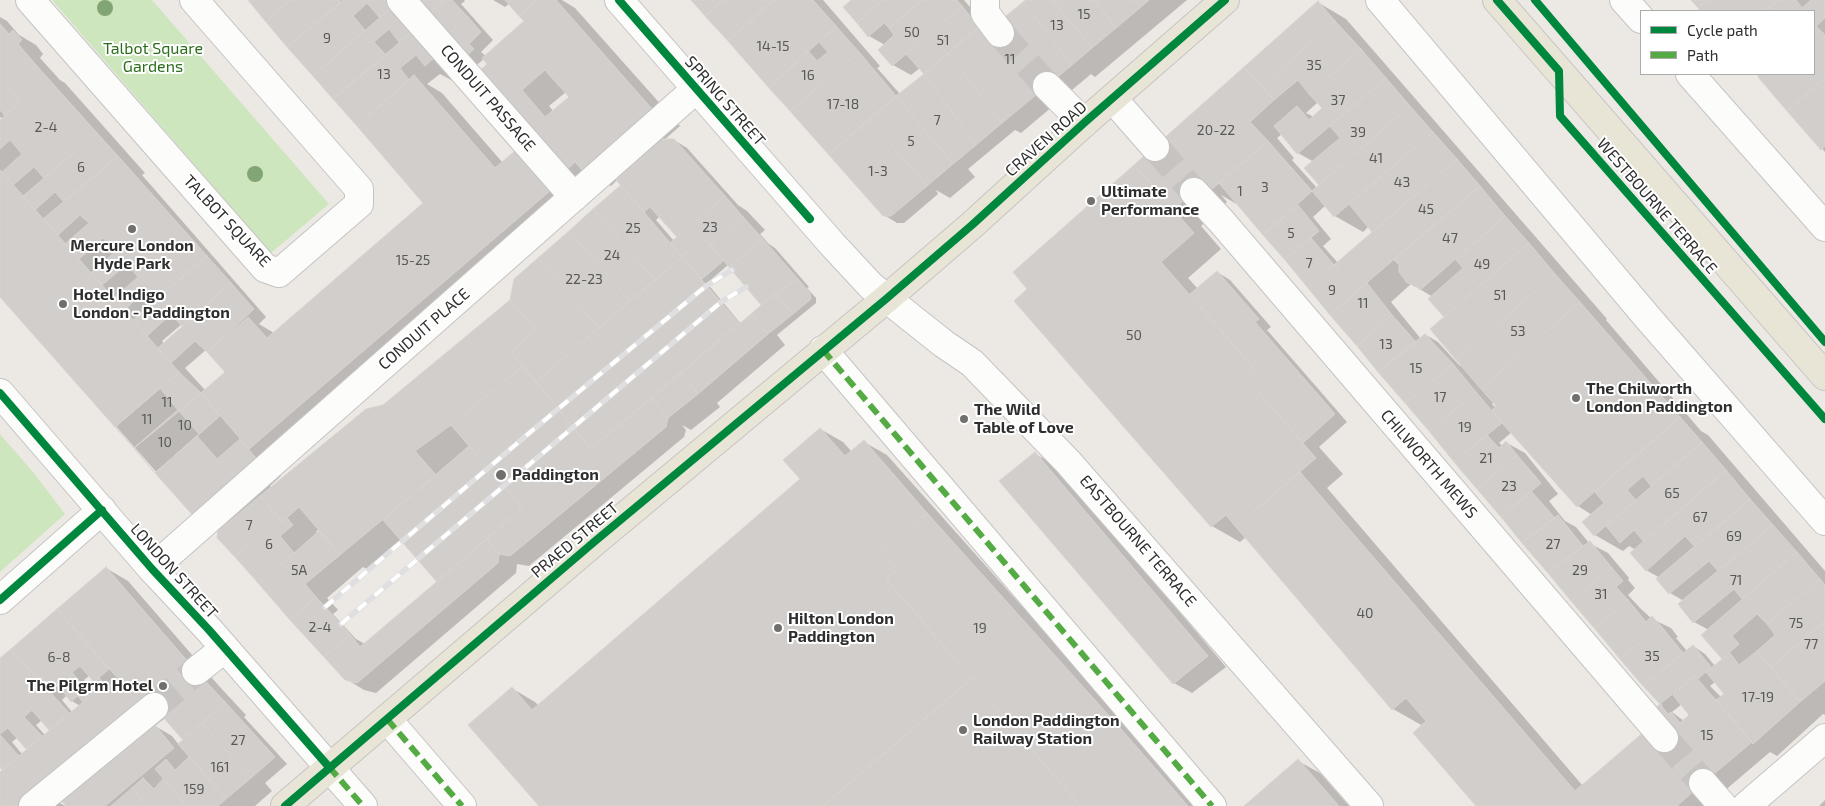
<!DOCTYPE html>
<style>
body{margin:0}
#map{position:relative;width:1825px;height:806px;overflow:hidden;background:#ece8e4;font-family:"Exo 2",sans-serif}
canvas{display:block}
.legend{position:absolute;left:1640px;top:10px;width:175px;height:65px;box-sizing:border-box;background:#fff;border:1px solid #ababab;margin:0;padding:6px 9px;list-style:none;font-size:15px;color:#2e2e2e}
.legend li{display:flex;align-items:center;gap:10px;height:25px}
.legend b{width:25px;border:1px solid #ababab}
</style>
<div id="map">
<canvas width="1825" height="806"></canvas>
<ul class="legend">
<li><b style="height:6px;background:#00873e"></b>Cycle path</li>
<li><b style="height:6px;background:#54ab44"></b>Path</li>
</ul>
</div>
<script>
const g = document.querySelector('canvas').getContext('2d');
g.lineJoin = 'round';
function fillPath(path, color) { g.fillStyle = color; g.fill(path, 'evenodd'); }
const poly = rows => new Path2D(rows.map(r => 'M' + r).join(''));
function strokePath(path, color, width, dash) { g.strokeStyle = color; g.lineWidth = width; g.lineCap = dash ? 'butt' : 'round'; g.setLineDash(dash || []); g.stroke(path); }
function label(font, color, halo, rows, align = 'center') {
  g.font = font + ' "Exo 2",sans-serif'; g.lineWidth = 4; g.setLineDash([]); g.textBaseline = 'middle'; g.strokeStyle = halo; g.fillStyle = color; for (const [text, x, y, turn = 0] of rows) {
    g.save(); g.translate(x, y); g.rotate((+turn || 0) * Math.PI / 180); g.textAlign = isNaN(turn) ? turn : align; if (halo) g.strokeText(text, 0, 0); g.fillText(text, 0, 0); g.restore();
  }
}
fillPath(poly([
 [52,0,152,0,329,204,271,253],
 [0,434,33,472,65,514,0,572]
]), '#cee6be');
fillPath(poly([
 [250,0,401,0,463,72,453,81,440,74,427,84,442,93,503,163,516,151,578,207,266,458,281,476,270,486,272,488,383,406,511,300,623,185,617,180,611,186,601,180,592,188,564,172,484,59,473,68,407,0,464,0,465,1,461,4,493,40,481,52,486,56,526,21,510,3,505,7,493,0,562,0,575,8,680,126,663,141,674,140,687,148,738,205,747,211,765,230,760,234,769,244,775,248,809,287,807,288,816,298,816,303,777,335,785,345,717,403,720,407,691,430,682,425,686,430,684,437,529,566,517,564,516,573,376,693,364,690,346,679,219,537,220,531,197,518,0,295,0,122,4,119,0,117,0,17,7,21,19,35,36,45,43,54,40,58,60,80,65,83,145,173,142,175,266,317,259,324,274,333,425,204],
 [566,92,571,97,554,112,549,106],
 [660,216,678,237,674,241,656,220],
 [728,265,763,305,741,324,707,283],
 [182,324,184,326,164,344,162,341],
 [207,349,227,372,205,390,185,368],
 [319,529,325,537,316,532],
 [403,541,438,582,365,644,356,639,333,614,338,610,327,598,363,567,369,570],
 [693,0,823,0,880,66,877,68,900,94,925,74,920,68,911,75,893,65,885,45,869,36,850,0,964,0,988,28,999,34,1029,0,1187,0,1095,77,1091,74,1021,133,1015,130,968,169,975,177,950,198,936,190,938,194,904,223,897,223,884,215],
 [1693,0,1825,0,1825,152,1757,74,1814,74,1814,11,1703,11],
 [1319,3,1346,19,1607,319,1606,320,1701,431,1708,435,1825,571,1825,715,1823,714,1777,756,1770,752,1716,798,1723,806,1478,806,1423,726,1393,709,1246,537,1240,542,1212,526,1015,301,1029,289,1014,272],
 [1318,102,1324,109,1314,117,1306,113],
 [1282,134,1298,153,1314,162,1320,185,1317,188,1292,160,1294,158,1277,138],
 [1221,195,1240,206,1662,705,1654,711,1646,732,1583,786,1327,488,1343,474,1319,447,1347,422,1267,330,1271,327,1230,280,1217,272,1198,289,1188,278,1221,249,1201,226,1227,202],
 [1326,205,1335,216,1363,232,1369,226,1374,232,1338,263,1323,246,1331,239,1313,217],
 [1411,284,1433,297,1446,317,1461,365,1460,366,1438,342,1426,335,1421,339,1391,302],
 [1494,402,1498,406,1496,408,1492,404],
 [1512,432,1578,506,1592,515,1595,535,1623,551,1629,546,1636,550,1646,570,1660,578,1670,593,1684,601,1694,622,1709,630,1703,635,1723,659,1715,666,1705,654,1693,646,1687,651,1676,638,1678,637,1671,628,1652,619,1641,609,1628,595,1635,588,1628,580,1629,578,1608,553,1589,543,1576,527,1565,521,1549,501,1558,494,1525,453,1507,443,1503,446,1499,443],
 [1715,682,1726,694,1722,698,1710,686],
 [1682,704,1691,715,1684,721,1672,712],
 [820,429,843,442,852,452,864,442,887,455,1200,806,541,806,513,689,535,702,539,706,802,479],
 [1035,454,1054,464,1226,667,1192,693,1174,683],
 [106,568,128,581,219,686,246,715,244,717,287,764,265,783,272,791,255,806,68,806,63,800,60,803,65,806,0,806,0,773,4,770,0,765,0,659],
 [90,675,96,682,90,687,84,680],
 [119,678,122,683,115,688,110,686],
 [67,695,72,701,80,706,72,712,62,700],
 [165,718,185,740,179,745,172,736,155,726],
 [42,720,51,730,45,735,36,725],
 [18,737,28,749,22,754,12,742],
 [1298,761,1320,773,1349,806,1246,806],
 [1825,800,1825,806,1819,806]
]), '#0003');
const building = poly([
 [248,0,290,0,266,22,248,0],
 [290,0,339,0,341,2,287,47,266,22,290,0],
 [343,0,388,0,393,6,380,18,367,3,353,16,365,30,313,76,287,47,343,0],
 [405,0,445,0,423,19,405,0],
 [445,0,452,0,468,17,441,41,423,19,445,0],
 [505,0,536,0,519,16,505,0],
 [536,0,556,0,653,110,583,171,575,162,563,173,477,73,487,64,482,58,524,21,519,16,536,0],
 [545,70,569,97,545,117,522,90,545,70],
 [691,0,723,0,705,16,691,0],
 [723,0,774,0,728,41,705,16,723,0],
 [774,0,813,0,836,26,769,88,728,41,774,0],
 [851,0,883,0,857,23,843,7,851,0],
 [883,0,922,0,889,28,884,23,868,37,857,23,883,0],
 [922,0,957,0,962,6,892,66,878,50,894,35,889,28,922,0],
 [1026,0,1052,0,1092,48,1072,65,1023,2,1026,0],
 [1052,0,1094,0,1116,28,1092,48,1052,0],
 [1094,0,1135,0,1141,7,1116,28,1094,0],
 [1135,0,1149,0,1141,7,1135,0],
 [1691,0,1707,0,1698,8,1691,0],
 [1707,0,1778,0,1765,11,1701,11,1698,8,1707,0],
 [1778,0,1796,0,1802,8,1811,0,1825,0,1825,18,1814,28,1814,11,1765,11,1778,0],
 [1318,1,1335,21,1262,86,1244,67,1318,1],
 [1023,2,1072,65,1002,123,948,53,979,27,1000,21,1023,2],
 [393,6,414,30,399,42,389,29,374,42,386,55,333,99,313,76,393,6],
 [962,6,979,27,924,74,906,54,962,6],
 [468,17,481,32,469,44,474,49,460,62,441,41,468,17],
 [1335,21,1361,49,1309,94,1298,80,1274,100,1262,86,1335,21],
 [0,24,9,34,13,30,22,40,18,44,37,66,9,89,20,102,5,116,0,110,0,24],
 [836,26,859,52,790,111,769,88,808,51,817,61,828,52,819,42,836,26],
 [1816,26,1825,35,1825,78,1787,111,1758,77,1761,74,1814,74,1814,28,1816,26],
 [414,30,436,56,425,66,416,55,400,68,409,80,357,126,333,99,414,30],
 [1361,49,1386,78,1297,154,1274,126,1297,106,1309,120,1322,108,1309,94,1361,49],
 [859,52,896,96,829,155,790,111,859,52],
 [948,53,1002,123,976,145,924,74,948,53],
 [37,66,97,133,44,178,34,167,13,185,2,172,22,154,10,140,0,149,0,120,20,102,9,89,37,66],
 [1244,67,1274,100,1250,122,1268,141,1211,190,1195,173,1192,176,1200,186,1174,209,1134,165,1244,67],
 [924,74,976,145,953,164,896,96,924,74],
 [414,75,495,168,516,150,551,190,249,449,201,393,225,372,207,352,248,317,267,338,423,203,357,126,414,75],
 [1386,78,1410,106,1319,185,1304,168,1340,138,1330,126,1386,78],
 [1825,78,1825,146,1821,150,1787,111,1825,78],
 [896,96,953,164,927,186,869,119,896,96],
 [1410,106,1433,132,1334,217,1312,191,1410,106],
 [869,119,927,186,891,216,883,216,829,155,869,119],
 [1433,132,1457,159,1372,232,1349,204,1433,132],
 [97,133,118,156,64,202,55,192,35,210,23,196,97,133],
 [663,139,674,139,725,196,677,237,650,207,644,212,616,180,663,139],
 [1268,141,1312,191,1263,235,1219,183,1268,141],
 [118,156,207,256,157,299,148,289,124,310,114,298,138,277,127,264,102,285,91,273,115,252,103,238,79,259,65,244,89,223,80,215,58,235,43,219,118,156],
 [1457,159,1480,186,1357,291,1334,265,1457,159],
 [1134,165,1194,233,1161,262,1254,369,1245,377,1316,458,1236,527,1226,515,1211,527,1014,301,1027,289,1013,272,1134,165],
 [0,170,179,372,115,427,0,297,0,170],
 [621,185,682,257,655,280,593,209,621,185],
 [1480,186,1505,216,1420,290,1414,284,1407,283,1399,272,1399,265,1394,260,1480,186],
 [725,196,743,217,710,245,703,238,682,257,670,243,725,196],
 [1298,205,1319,231,1285,260,1263,235,1298,205],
 [593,209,655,280,630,301,569,231,593,209],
 [1505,216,1529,243,1444,317,1428,299,1463,268,1456,260,1505,216],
 [743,217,763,239,729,267,710,245,743,217],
 [569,231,630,301,599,328,538,258,569,231],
 [703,238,723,261,702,279,682,257,703,238],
 [1311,238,1334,265,1308,288,1285,260,1311,238],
 [763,239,798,279,775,293,761,305,729,267,763,239],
 [1529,243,1555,274,1456,360,1430,329,1529,243],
 [207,256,231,283,182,326,171,314,147,336,133,320,207,256],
 [682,257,739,323,591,449,536,382,682,257],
 [538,258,599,328,536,382,511,352,536,330,510,300,514,279,538,258],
 [1334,265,1357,291,1330,315,1308,288,1334,265],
 [1217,271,1259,319,1255,322,1335,414,1303,443,1245,377,1254,369,1190,294,1217,271],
 [1555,274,1580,302,1481,389,1456,360,1555,274],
 [798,279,810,293,811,299,793,314,775,293,798,279],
 [231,283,254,309,207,352,195,341,171,363,158,348,231,283],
 [1367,283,1392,315,1357,346,1330,315,1367,283],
 [775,293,793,314,768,334,751,314,775,293],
 [510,300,536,330,511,352,523,366,451,425,415,451,436,475,340,555,299,507,282,522,260,496,366,409,383,405,510,300],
 [1580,302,1680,417,1577,507,1502,423,1492,410,1496,406,1481,389,1580,302],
 [751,314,768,334,698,394,681,373,751,314],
 [1392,315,1416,342,1378,372,1357,346,1392,315],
 [1425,334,1453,364,1405,403,1378,372,1425,334],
 [1453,364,1476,392,1429,431,1405,403,1453,364],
 [523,366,591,449,652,398,668,418,666,427,510,556,499,554,487,539,522,508,451,425,523,366],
 [179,372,201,393,134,448,115,427,179,372],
 [681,373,698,394,668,418,652,398,681,373],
 [160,388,178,410,134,448,115,427,160,388],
 [1476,392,1502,423,1454,462,1429,431,1476,392],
 [201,393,220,416,155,473,134,448,201,393],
 [178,410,199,434,155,473,134,448,178,410],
 [1680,417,1702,442,1651,486,1643,476,1627,490,1636,500,1594,536,1582,522,1604,503,1595,492,1680,417],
 [820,428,845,456,864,440,927,513,882,552,898,569,886,579,972,678,823,806,539,806,468,725,512,687,532,710,800,479,783,460,820,428],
 [1487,435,1499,448,1506,441,1517,455,1477,489,1454,462,1487,435],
 [197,436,217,459,240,439,260,463,196,519,155,473,197,436],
 [1702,442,1726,470,1644,542,1634,530,1620,543,1606,526,1702,442],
 [469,446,522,508,437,582,383,520,469,446],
 [1035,452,1208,656,1173,684,999,481,1035,452],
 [1517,455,1541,483,1501,517,1477,489,1517,455],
 [1726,470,1750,499,1695,547,1685,536,1646,571,1630,553,1726,470],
 [1300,472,1575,791,1645,731,1696,789,1677,806,1476,806,1413,733,1426,721,1406,698,1392,710,1236,527,1300,472],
 [1531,491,1555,518,1522,543,1501,517,1531,491],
 [260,496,279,518,235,557,217,538,218,531,260,496],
 [1750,499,1773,525,1718,571,1709,561,1669,594,1656,579,1750,499],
 [927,513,1121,729,1188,806,1080,806,886,579,898,569,882,552,927,513],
 [1558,515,1583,546,1548,573,1522,543,1558,515],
 [279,518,282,522,287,518,293,525,280,536,294,553,259,584,235,557,279,518],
 [1773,525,1797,552,1742,599,1734,589,1693,623,1678,604,1773,525],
 [319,531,340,555,305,584,316,597,290,620,259,584,319,531],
 [487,539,499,554,498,563,357,683,345,680,324,657,350,634,360,647,487,539],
 [1590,541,1612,568,1571,601,1548,573,1590,541],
 [1797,552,1820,579,1767,624,1757,614,1732,636,1739,644,1722,659,1701,635,1797,552],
 [106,567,196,671,225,702,183,740,148,700,20,806,0,806,0,772,83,702,78,696,99,678,110,691,121,682,57,609,106,567],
 [1612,568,1623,581,1616,587,1628,600,1595,629,1571,601,1612,568],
 [1820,579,1825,585,1825,621,1771,667,1757,651,1775,635,1767,624,1820,579],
 [316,597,350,634,324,657,290,620,316,597],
 [1628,600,1646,622,1652,616,1661,626,1620,659,1595,629,1628,600],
 [57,609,109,669,94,682,80,666,72,672,85,689,71,702,58,685,50,692,11,649,57,609],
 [1825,621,1825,681,1800,702,1771,667,1825,621],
 [1661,626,1683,653,1643,686,1620,659,1661,626],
 [1693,645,1711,667,1698,679,1695,676,1660,704,1643,686,1693,645],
 [11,649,69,713,49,730,32,710,24,717,42,736,26,749,8,728,0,734,0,658,11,649],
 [1757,651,1800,702,1753,744,1716,700,1724,694,1706,672,1730,653,1739,665,1757,651],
 [1695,676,1752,742,1696,789,1657,744,1652,711,1660,704,1668,714,1671,712,1680,723,1689,715,1673,695,1695,676],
 [972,678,1080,806,823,806,972,678],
 [225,702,275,757,251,778,202,723,225,702],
 [202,723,251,778,226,799,178,744,202,723],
 [154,724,174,748,105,806,66,806,62,801,154,724],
 [0,735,19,756,2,770,0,767,0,735],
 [189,757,226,799,218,806,187,806,155,769,166,759,175,770,189,757],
 [1298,759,1339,806,1244,806,1298,759],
 [143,778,154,789,163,779,187,806,147,806,132,788,143,778],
 [132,788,147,806,111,806,132,788]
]);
fillPath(building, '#d1cecb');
strokePath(building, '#d7d4d0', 1);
strokePath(poly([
 [1000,33,1047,86],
 [1155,147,1194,192],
 [154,707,196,671],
 [1664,738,1703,783]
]), '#c6c3c0', 28, [28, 14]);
const minor = poly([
 [30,0,265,268,279,273,359,204,359,189,194,0],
 [401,0,574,197],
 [619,0,832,244,871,286,944,344,972,363,1068,462,1369,806],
 [985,0,985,13,1000,33],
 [1380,0,1648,318,1825,521],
 [1624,0,1641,19],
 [1690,74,1825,227],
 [1047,86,1084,123],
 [1113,99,1155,147],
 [1194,192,1222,222,1664,738],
 [823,350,1212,806],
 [0,393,152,569,209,630,363,806],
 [152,569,696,89],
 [0,600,102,510],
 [196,671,224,649],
 [387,719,462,806],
 [1703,783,1723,806],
 [33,806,154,707],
 [1746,806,1825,738]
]);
const major = poly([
 [1497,0,1825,376],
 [285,806,594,542,886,299,972,225,1084,123,1225,0]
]);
strokePath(minor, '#c5c4c5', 30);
strokePath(major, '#c6c5c4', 30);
strokePath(minor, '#fcfcfb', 28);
strokePath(major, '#e8e4d6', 28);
const rail = poly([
 [325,607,534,429,706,286,732,270],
 [341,624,721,302,746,287]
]);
strokePath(rail, '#dfdfe1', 5.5);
strokePath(rail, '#fff', 4, [11]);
strokePath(poly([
 [823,350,1212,806],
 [387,719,462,806],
 [329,767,363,806]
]), '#54ab44', 6, [12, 6]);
strokePath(poly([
 [619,0,810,219],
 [1497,0,1559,71,1560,116,1825,419],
 [1535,0,1825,342],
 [0,393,152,569,209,630,329,767],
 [0,600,102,510],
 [285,806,594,542,886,299,972,225,1084,123,1225,0]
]), '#00873e', 8);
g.fillStyle = '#82a575';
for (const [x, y] of [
 [105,8],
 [255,174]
]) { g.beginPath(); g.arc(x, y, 8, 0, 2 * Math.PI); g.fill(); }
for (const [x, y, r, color] of [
 [1091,201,5,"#706f6e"],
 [132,229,5,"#706f6e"],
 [63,304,5,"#706f6e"],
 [1576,398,5,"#706f6e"],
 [964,419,5,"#706f6e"],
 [501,475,6,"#706f6e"],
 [778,628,5,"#706f6e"],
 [163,686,5,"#706f6e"],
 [963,730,5,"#706f6e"]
]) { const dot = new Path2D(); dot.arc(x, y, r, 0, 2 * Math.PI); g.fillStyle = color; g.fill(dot); strokePath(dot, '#fff', 2); }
label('14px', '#585857', null, [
 ["15",1084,14],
 ["13",1057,25],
 ["50",912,32],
 ["9",327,38],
 ["51",943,40],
 ["14-15",773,46],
 ["11",1010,59],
 ["35",1314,65],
 ["13",384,74],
 ["16",808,75],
 ["37",1338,100],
 ["17-18",843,104],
 ["7",937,120],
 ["2-4",46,127],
 ["20-22",1216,130],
 ["39",1358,132],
 ["5",911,141],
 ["41",1376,158],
 ["6",81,167],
 ["1-3",878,171],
 ["43",1402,182],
 ["3",1265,187],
 ["1",1240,191],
 ["45",1426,209],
 ["23",710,227],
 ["25",633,228],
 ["5",1291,233],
 ["47",1450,238],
 ["24",612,255],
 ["15-25",413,260],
 ["7",1309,263],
 ["49",1482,264],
 ["22-23",584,279],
 ["9",1332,290],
 ["51",1500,295],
 ["11",1363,303],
 ["53",1518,331],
 ["50",1134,335],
 ["13",1386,344],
 ["15",1416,368],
 ["17",1440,397],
 ["11",167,402],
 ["11",147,419],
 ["10",185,425],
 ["19",1465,427],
 ["10",165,442],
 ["21",1486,458],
 ["23",1509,486],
 ["65",1672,493],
 ["67",1700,517],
 ["7",249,525],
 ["69",1734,536],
 ["6",269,544],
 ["27",1553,544],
 ["5A",299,570],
 ["29",1580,570],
 ["71",1736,580],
 ["31",1601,594],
 ["40",1365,613],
 ["75",1796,623],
 ["2-4",320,627],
 ["19",980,628],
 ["77",1811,644],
 ["35",1652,656],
 ["6-8",59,657],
 ["17-19",1758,697],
 ["15",1707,735],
 ["27",238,740],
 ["161",220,767],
 ["159",194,789]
]);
label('16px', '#2c6e1b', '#fff', [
 ["Talbot Square",153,49],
 ["Gardens",153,67]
]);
label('16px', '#2e2e2e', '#fff', [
 ["CONDUIT PASSAGE",488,98,49],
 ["SPRING STREET",725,101,49],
 ["CRAVEN ROAD",1046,139,-42],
 ["WESTBOURNE TERRACE",1657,206,49],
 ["TALBOT SQUARE",227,221,47],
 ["CONDUIT PLACE",424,329,-41],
 ["CHILWORTH MEWS",1429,464,49],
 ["PRAED STREET",575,540,-40],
 ["EASTBOURNE TERRACE",1138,541,49],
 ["LONDON STREET",174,571,48]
]);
label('bold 16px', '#2e2e2e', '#fff', [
 ["Ultimate",1101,192],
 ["Performance",1101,210],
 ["Mercure London",132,246,"center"],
 ["Hyde Park",132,264,"center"],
 ["Hotel Indigo",73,295],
 ["London - Paddington",73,313],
 ["The Chilworth",1586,389],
 ["London Paddington",1586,407],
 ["The Wild",974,410],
 ["Table of Love",974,428],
 ["Paddington",512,475],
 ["Hilton London",788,619],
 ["Paddington",788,637],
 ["The Pilgrm Hotel",153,686,"right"],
 ["London Paddington",973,721],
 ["Railway Station",973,739]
], 'left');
</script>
